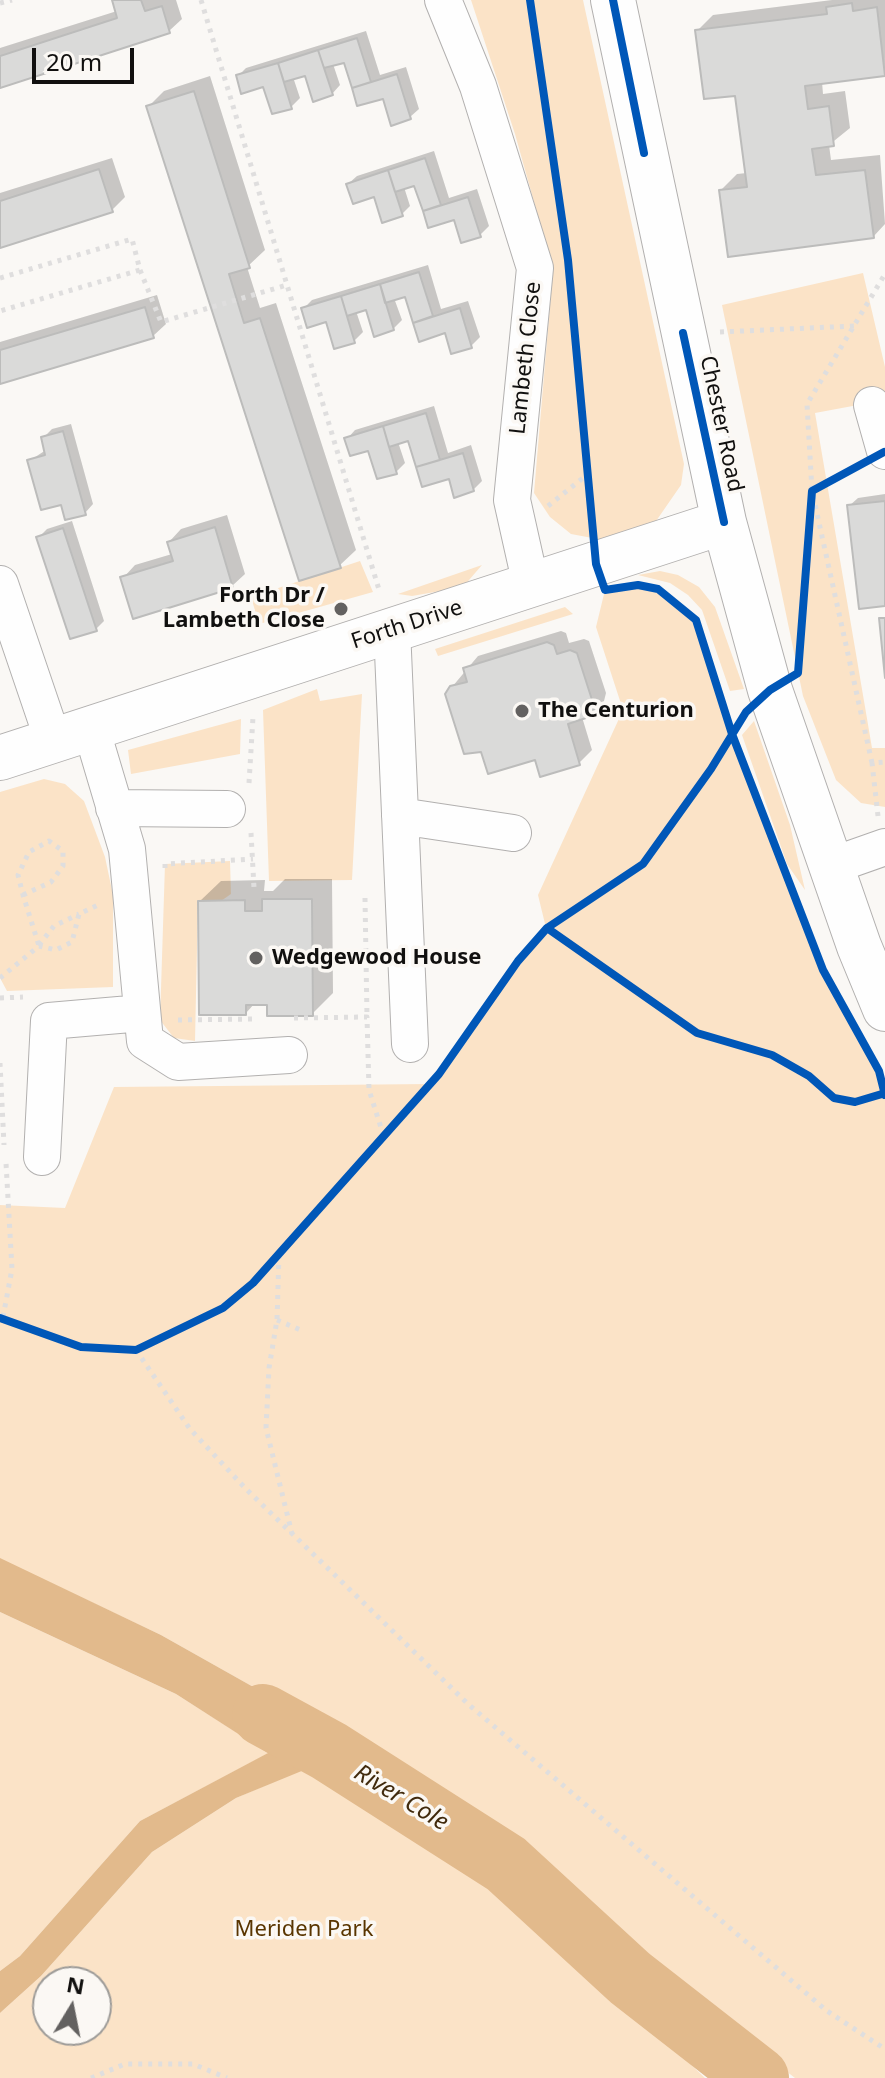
<!DOCTYPE html>
<style>
body{margin:0}
#map{position:relative;width:885px;height:2078px;overflow:hidden;background:#faf8f5;font-family:"Noto Sans",sans-serif}
canvas{display:block}
.north{position:absolute;left:32px;top:1966px;width:80px;height:80px;box-sizing:border-box;background:#fbf8f4;border:2px solid #9d9b98;border-radius:50%;rotate:10deg;font-size:22px;font-weight:700;line-height:32px;text-align:center;color:#11100f}
.north::after{content:'';display:block;margin:auto;width:28px;height:36px;background:#636160;clip-path:polygon(50% 0,100% 100%,50% 72%,0 100%)}
.scale{position:absolute;left:32px;top:48px;width:102px;height:36px;box-sizing:border-box;border:4px solid #11100f;border-top:0;padding-left:10px;font-size:24px;line-height:28px;white-space:nowrap;color:#11100f;-webkit-text-stroke:6px #fbf8f4;paint-order:stroke}
</style>
<div id="map">
<canvas width="885" height="2078"></canvas>
<div class="north">N</div>
<div class="scale">20 m</div>
</div>
<script>
const g = document.querySelector('canvas').getContext('2d');
g.lineJoin = 'round';
function fillPath(path, color) { g.fillStyle = color; g.fill(path, 'evenodd'); }
const poly = rows => new Path2D(rows.map(r => 'M' + r).join(''));
function strokePath(path, color, width, dash) { g.strokeStyle = color; g.lineWidth = width; g.lineCap = dash ? 'butt' : 'round'; g.setLineDash(dash || []); g.stroke(path); }
function label(font, color, halo, rows, align = 'center') {
  g.font = font + ' "Noto Sans",sans-serif'; g.lineWidth = 7; g.setLineDash([]); g.textBaseline = 'middle'; g.strokeStyle = halo; g.fillStyle = color; for (const [text, x, y, turn = 0] of rows) {
    g.save(); g.translate(x, y); g.rotate((+turn || 0) * Math.PI / 180); g.textAlign = isNaN(turn) ? turn : align; if (halo) g.strokeText(text, 0, 0); g.fillText(text, 0, 0); g.restore();
  }
}
fillPath(poly([
 [471,0,529,0,554,161,530,0,583,0,684,464,681,485,654,524,603,540,571,534,550,517,534,493,553,270,515,134],
 [863,273,885,367,885,400,815,413,872,748,885,748,885,807,861,803,836,780,803,696,722,305],
 [360,561,373,592,259,624,251,597],
 [482,565,463,587,412,596,398,594],
 [660,571,678,575,699,587,715,607,744,689,730,691,702,610,688,595,670,583,638,575],
 [638,585,658,589,696,620,732,734,823,970,879,1071,885,1095,885,2078,795,2078,639,1957,522,1856,422,1782,161,1635,0,1559,0,1205,65,1208,114,1087,430,1084,546,928,538,895,623,710,596,627,605,590],
 [565,607,573,614,438,656,435,649],
 [317,689,320,701,362,694,352,880,269,881,263,710],
 [241,719,240,754,131,774,128,750],
 [754,721,790,825,805,890,787,864,742,735],
 [44,779,65,784,84,801,105,857,113,895,113,987,7,991,0,978,0,792],
 [230,861,231,894,221,901,198,901,195,1041,174,1038,160,1020,165,864],
 [0,1612,176,1694,269,1753,140,1821,20,1956,0,1971],
 [308,1767,370,1794,452,1855,616,1993,705,2078,0,2078,0,2013,41,1976,152,1852,236,1798],
 [48,1982,96,1982,96,2030,48,2030]
]), '#fbe3c7');
fillPath(poly([
 [0,1558,161,1635,360,1747,236,1798,152,1852,41,1976,0,2013,0,1971,20,1956,140,1821,268,1753,176,1694,0,1612]
]), '#e2ba8c');
fillPath(poly([
 [114,0,176,0,182,19,169,31,0,85,0,48,117,11],
 [832,0,885,0,885,74,822,82,823,94,845,91,850,128,829,145,831,160,880,155,885,224,873,237,721,190,737,174,747,173,737,93,697,31,713,15],
 [366,31,380,75,406,67,419,109,410,117,384,96,359,104,345,60,333,64,340,85,332,94,306,73,293,77,300,98,291,107,265,84,238,76,246,68],
 [210,76,265,250,247,267,260,308,276,303,356,550,339,566,148,107,164,91],
 [434,151,449,198,477,189,489,226,480,235,463,240,455,217,429,225,416,183,404,187,410,206,402,214,375,194,348,184,357,176],
 [112,158,125,197,112,210,0,246,0,193],
 [428,265,441,309,468,301,480,337,471,346,446,331,420,339,406,294,394,298,402,320,393,329,367,308,356,311,363,332,354,341,336,346,328,320,303,309,312,300],
 [157,295,166,324,153,336,0,382,0,342],
 [434,406,448,453,471,445,482,481,473,490,450,477,409,439,398,442,405,463,396,472,369,448,347,439,355,430],
 [71,424,93,504,85,513,63,503,29,461,46,450,43,438,52,429],
 [885,494,885,604,849,506,858,498],
 [227,515,245,574,232,586,123,578,135,565,172,554,169,542,181,529],
 [72,521,104,621,96,629,38,538,47,529],
 [561,631,566,633,569,643,584,639,589,641,606,693,604,701,591,714,582,717,592,750,579,763,483,750,452,687,478,656],
 [285,879,332,879,333,993,312,1014,269,1003,255,1003,246,1013,200,901,221,881,265,880,264,891,273,891]
]), '#0003');
strokePath(poly([
 [263,1715,329,1751,506,1864,630,1978,758,2078]
]), '#e2ba8c', 62);
const building = poly([
 [112,0,141,0,145,11,162,6,170,33,0,88,0,56,117,18,112,0],
 [852,3,853,11,877,7,885,76,805,86,808,109,829,106,834,146,812,149,816,175,865,170,874,238,728,257,719,190,747,187,735,96,704,99,695,30,827,14,826,7,852,3],
 [357,38,371,82,352,88,344,63,324,68,318,50,357,38],
 [318,50,333,95,313,102,305,76,284,82,278,63,318,50],
 [278,63,292,109,272,114,263,87,241,94,236,75,278,63],
 [397,74,411,119,391,126,383,99,357,106,352,88,397,74],
 [194,91,250,268,229,274,244,323,260,318,341,568,299,581,146,106,194,91],
 [425,158,441,205,423,211,414,186,395,192,388,170,425,158],
 [99,169,113,212,0,248,0,201,99,169],
 [388,170,403,216,382,223,374,197,353,204,346,184,388,170],
 [468,197,481,237,461,243,454,220,428,228,423,211,468,197],
 [419,272,433,316,413,323,405,297,385,303,380,284,419,272],
 [380,284,394,330,374,337,366,310,347,316,341,296,380,284],
 [341,296,355,343,334,349,326,322,307,328,301,308,341,296],
 [145,307,154,338,0,384,0,350,145,307],
 [460,308,472,348,451,354,445,333,419,342,413,323,460,308],
 [426,413,440,460,416,467,408,441,389,447,383,426,426,413],
 [383,426,397,474,377,479,368,451,350,456,344,438,383,426],
 [63,431,86,515,65,520,61,505,41,510,27,460,45,455,41,437,63,431],
 [463,453,474,491,454,498,449,479,422,487,416,467,463,453],
 [885,501,885,606,859,609,847,505,885,501],
 [215,527,233,588,133,619,120,577,173,561,167,542,215,527],
 [63,528,97,631,70,639,36,537,63,528],
 [879,618,885,618,885,678,879,618],
 [547,642,554,645,557,654,570,650,577,653,594,706,592,716,568,724,580,765,540,777,535,760,488,774,481,752,464,754,445,694,450,686,467,682,463,668,547,642],
 [262,899,312,899,313,1016,267,1016,267,1005,246,1005,246,1015,199,1015,198,901,245,900,245,911,262,911,262,899]
]);
fillPath(building, '#dadad9');
strokePath(building, '#bcbcbb', 2);
const street = poly([
 [443,0,478,86,535,268,512,500,531,585],
 [872,405,885,451],
 [0,584,53,740],
 [392,629,410,1044],
 [91,728,127,849,145,1041,178,1062,289,1055],
 [114,808,227,809],
 [400,816,513,833],
 [831,866,885,847],
 [42,1157,49,1021,142,1013]
]);
const secondary = poly([
 [613,0,724,522,770,690,859,946,885,1009],
 [0,758,724,522]
]);
strokePath(street, '#b2b0af', 38);
strokePath(secondary, '#b2b0af', 46);
strokePath(poly([
 [201,0,380,593],
 [0,3,12,0],
 [140,270,161,322,287,285],
 [0,278,132,239,140,270,0,311],
 [720,332,854,326],
 [548,506,588,474],
 [872,763,812,491,807,404,885,274],
 [249,783,253,717],
 [878,816,872,763,885,762],
 [251,833,254,888],
 [165,868,165,864,253,859],
 [23,895,51,882,63,866,63,851,49,841,29,852,18,875,23,895,39,946],
 [365,898,367,1017],
 [39,945,54,926,79,914],
 [0,978,39,946,56,950,72,942,79,914,98,905],
 [0,998,23,997],
 [294,1018,367,1017,369,1090,384,1137],
 [178,1020,256,1019],
 [0,1063,4,1145],
 [279,1255,277,1320,269,1368,266,1428,292,1534],
 [3,1317,12,1269,6,1163],
 [277,1320,303,1331],
 [136,1350,190,1429,246,1489,468,1704,827,2011,885,2049],
 [91,2078,125,2064,193,2064,227,2078]
]), '#dfdede', 5, [4, 6]);
strokePath(street, '#fefefe', 36);
strokePath(secondary, '#fefefe', 44);
strokePath(poly([
 [530,0,568,260,596,564,605,590,638,585,658,589,696,620,732,734,823,970,879,1071,885,1095],
 [613,0,644,153],
 [683,333,724,522],
 [547,928,697,1033,772,1055,809,1076,834,1098,855,1102,885,1093],
 [0,1318,81,1347,136,1350,223,1308,253,1283,439,1074,518,961,547,928,643,864,711,769,746,712,770,690,798,673,812,491,884,452]
]), '#0057b8', 8);
for (const [x, y, r, color] of [
 [341,609,8,"#636160"],
 [522,711,8,"#636160"],
 [256,958,8,"#636160"]
]) { const dot = new Path2D(); dot.arc(x, y, r, 0, 2 * Math.PI); g.fillStyle = color; g.fill(dot); strokePath(dot, '#fbf8f4', 3); }
label('22px', '#11100f', '#fbf8f4', [
 ["Lambeth Close",526,358,-84],
 ["Chester Road",721,424,78],
 ["Forth Drive",407,625,-18]
]);
label('bold 22px', '#11100f', '#fbf8f4', [
 ["Forth Dr /",325,596,"right"],
 ["Lambeth Close",325,621,"right"],
 ["The Centurion",538,711],
 ["Wedgewood House",272,958]
], 'left');
label('22px', '#593500', '#fbf8f4', [
 ["Meriden Park",304,1930]
]);
label('italic 24px', '#412a0d', '#fbf8f4', [
 ["River Cole",401,1798,31]
]);
</script>
